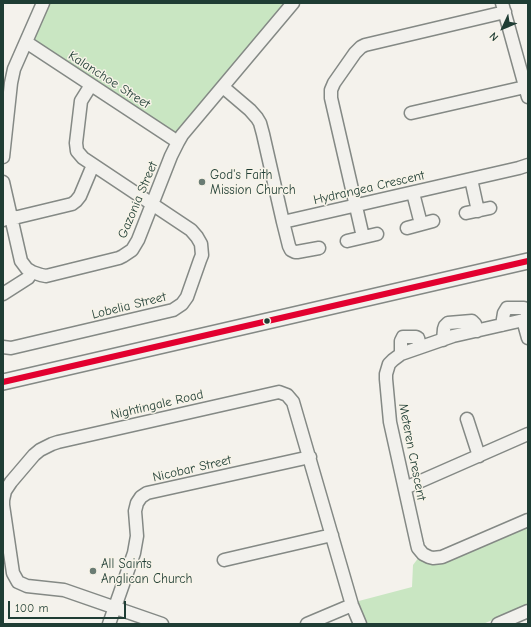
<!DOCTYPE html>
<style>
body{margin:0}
#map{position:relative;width:531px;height:627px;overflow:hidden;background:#f4f2ec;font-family:"Comic Neue",sans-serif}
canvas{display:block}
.frame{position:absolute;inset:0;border:4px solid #1f3d34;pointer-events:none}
.north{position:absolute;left:483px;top:8px;width:40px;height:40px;-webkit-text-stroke:3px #f7f3e8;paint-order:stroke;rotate:226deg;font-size:11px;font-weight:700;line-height:16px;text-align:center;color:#1f3d34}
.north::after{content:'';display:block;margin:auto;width:14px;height:18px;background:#1f3d34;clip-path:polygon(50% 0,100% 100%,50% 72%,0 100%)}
.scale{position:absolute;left:8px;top:601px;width:118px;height:18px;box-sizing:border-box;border:2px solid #1f3d34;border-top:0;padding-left:5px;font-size:12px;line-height:14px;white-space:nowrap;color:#1f3d34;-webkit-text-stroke:3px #f7f3e8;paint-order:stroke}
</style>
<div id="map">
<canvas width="531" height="627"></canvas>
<div class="frame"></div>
<div class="north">N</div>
<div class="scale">100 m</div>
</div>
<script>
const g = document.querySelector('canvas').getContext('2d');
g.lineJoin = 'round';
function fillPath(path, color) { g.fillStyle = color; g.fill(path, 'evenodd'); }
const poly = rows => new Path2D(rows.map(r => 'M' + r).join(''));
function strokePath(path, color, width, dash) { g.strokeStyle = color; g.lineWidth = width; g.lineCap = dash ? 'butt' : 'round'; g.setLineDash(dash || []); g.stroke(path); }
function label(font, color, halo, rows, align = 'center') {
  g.font = font + ' "Comic Neue",sans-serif'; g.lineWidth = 3; g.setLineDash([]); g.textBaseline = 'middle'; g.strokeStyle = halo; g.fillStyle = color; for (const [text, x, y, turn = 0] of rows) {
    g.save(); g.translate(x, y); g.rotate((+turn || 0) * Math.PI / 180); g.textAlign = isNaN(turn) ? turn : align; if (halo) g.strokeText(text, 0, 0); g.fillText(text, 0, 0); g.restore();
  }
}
fillPath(poly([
 [47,3,289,3,178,132,176,133,172,133,39,47,33,39],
 [525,527,528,527,528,605,483,624,363,624,355,602,412,587,413,565,419,557,422,559]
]), '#c9e6c2');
const minor = poly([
 [502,3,528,97],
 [26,42,178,142],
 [223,87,250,110,257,118,260,123,263,134,283,222,519,168,528,165],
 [411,113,525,87],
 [3,157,11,83,14,69,43,3],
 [471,179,478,211],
 [3,182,21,261,27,269,32,272,41,275,46,276,119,258,123,256,132,250,138,240,171,156,178,142,182,135,293,3],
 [413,193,421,224],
 [466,213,490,208],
 [3,220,6,218,18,217,72,204,76,201,80,196,93,165],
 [283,222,289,246,291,250,295,252,297,252,319,248],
 [407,228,433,221],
 [363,237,331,98,331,90,334,83,355,53,361,47,365,45,505,12],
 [347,241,377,234],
 [3,294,28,278,32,272],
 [528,319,453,336,401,354,393,360,389,364,386,374,386,379,390,422,417,544,418,548,423,554,429,557,433,558,442,557,528,520],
 [523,320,528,338],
 [502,325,504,313,507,308,524,308,526,310,528,317],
 [443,340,444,329,445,326,448,323,472,321,475,324,477,331],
 [3,347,11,348,173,310,182,304,187,297,200,260,202,255,201,244,197,237,191,230,83,158,77,151,76,143,81,101,91,85],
 [401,354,401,341,403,337,416,337,418,338,419,342,418,348],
 [467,419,479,456],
 [405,488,528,434],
 [224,560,332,535],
 [109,624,134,553,137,536,135,511,137,503,141,497,147,493,310,457],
 [162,624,64,590,27,586,18,582,13,573,3,505,3,500,5,491,11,482,34,455,40,450,52,444,58,442,279,392,287,395,293,402,352,605,360,624],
 [307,624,352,605],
 [498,624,528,611]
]);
const major = poly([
 [3,382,528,261]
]);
strokePath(minor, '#848985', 15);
strokePath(major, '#848985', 18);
strokePath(minor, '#f2f1ed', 12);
strokePath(major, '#f2f1ed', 15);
strokePath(poly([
 [3,382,528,261]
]), '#e2002f', 6);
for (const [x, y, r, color] of [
 [202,182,4,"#6a7c74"],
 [267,321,3.5,"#1f3d34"],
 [93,571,4,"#6a7c74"]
]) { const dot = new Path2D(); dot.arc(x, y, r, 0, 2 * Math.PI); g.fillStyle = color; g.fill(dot); strokePath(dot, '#f7f3e8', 1.5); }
label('13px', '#1f3d34', '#f7f3e8', [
 ["Kalanchoe Street",109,80,33],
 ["Hydrangea Crescent",369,188,-13],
 ["Gazonia Street",138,200,-67],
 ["Lobelia Street",129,306,-14],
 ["Nightingale Road",157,405,-13],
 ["Meteren Crescent",412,452,79],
 ["Nicobar Street",192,469,-13]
]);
label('13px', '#1f3d34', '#f7f3e8', [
 ["God's Faith",210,175],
 ["Mission Church",210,190],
 ["All Saints",101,564],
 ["Anglican Church",101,579]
], 'left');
</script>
